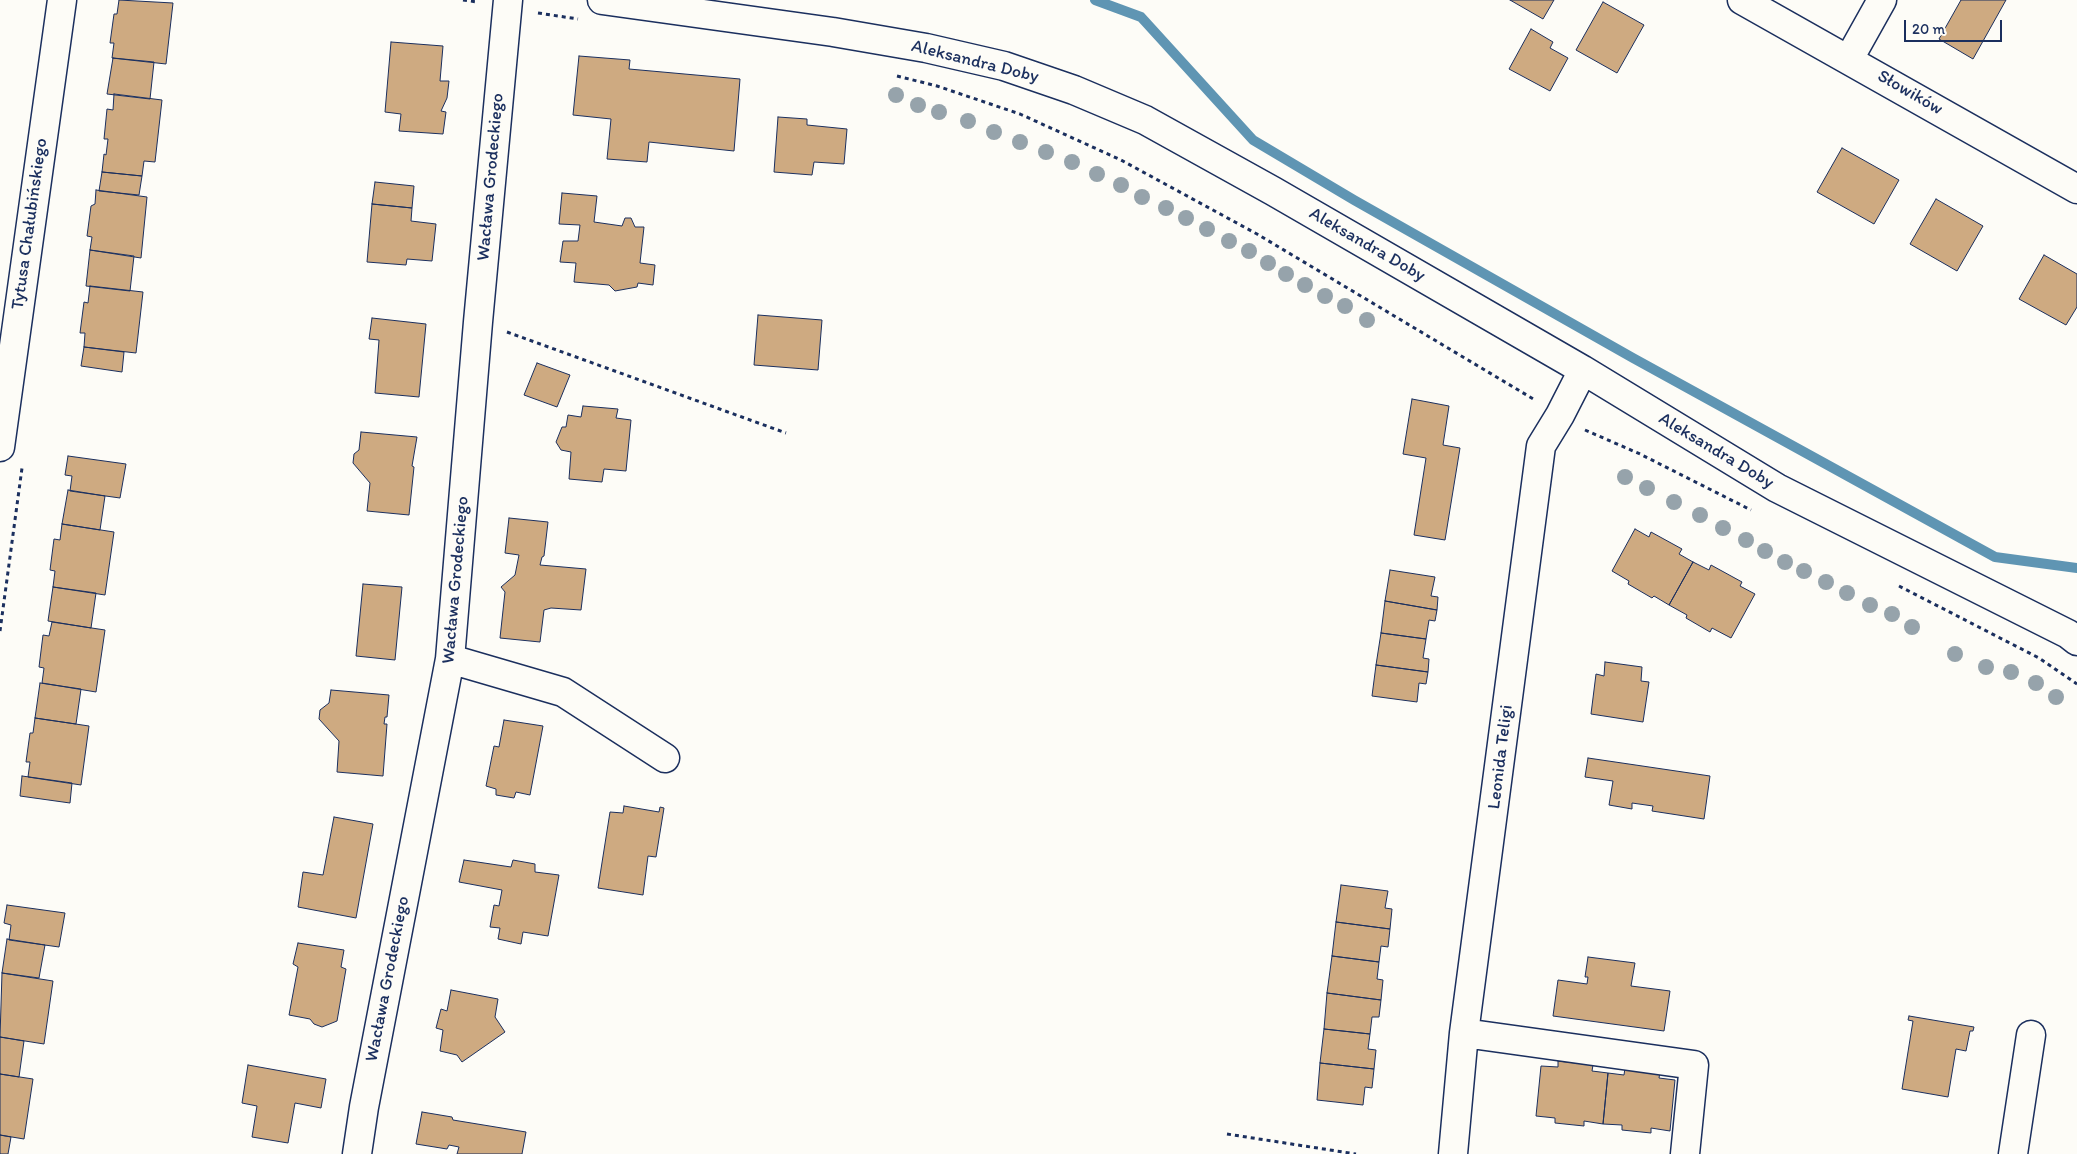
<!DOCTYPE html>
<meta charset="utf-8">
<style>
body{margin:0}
#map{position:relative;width:2077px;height:1154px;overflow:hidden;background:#fdfcf7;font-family:Itim,sans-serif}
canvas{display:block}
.scale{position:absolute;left:1904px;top:20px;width:98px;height:22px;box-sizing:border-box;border:2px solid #1b2f5e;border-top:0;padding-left:6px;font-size:15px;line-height:18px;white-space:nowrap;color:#1b2f5e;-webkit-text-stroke:4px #fdfcf7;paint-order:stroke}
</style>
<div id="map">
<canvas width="2077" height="1154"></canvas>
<div class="scale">20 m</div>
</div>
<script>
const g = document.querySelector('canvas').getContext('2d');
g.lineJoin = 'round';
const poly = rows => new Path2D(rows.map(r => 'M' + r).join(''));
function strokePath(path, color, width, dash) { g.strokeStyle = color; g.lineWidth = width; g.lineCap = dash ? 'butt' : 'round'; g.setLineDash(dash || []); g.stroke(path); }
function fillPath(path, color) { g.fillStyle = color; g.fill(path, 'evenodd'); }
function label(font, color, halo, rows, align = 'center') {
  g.font = font + ' Itim,sans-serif'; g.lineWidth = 4.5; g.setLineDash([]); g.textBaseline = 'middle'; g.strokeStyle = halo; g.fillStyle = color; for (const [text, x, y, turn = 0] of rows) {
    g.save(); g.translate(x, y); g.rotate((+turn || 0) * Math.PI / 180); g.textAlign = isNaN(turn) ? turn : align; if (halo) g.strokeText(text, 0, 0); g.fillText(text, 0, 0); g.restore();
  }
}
strokePath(poly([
 [1095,0,1141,17,1253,140,1354,200,1633,358,1995,557,2077,568]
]), '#5f95b3', 10);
const building = poly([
 [119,0,173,3,166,64,112,58,114,43,110,43,114,14,117,14,119,0],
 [1510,0,1554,0,1543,19,1510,0],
 [1961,0,2006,0,1973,59,1939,39,1961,0],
 [1603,2,1644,25,1617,73,1576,50,1603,2],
 [1531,29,1553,42,1550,48,1568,58,1550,91,1509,69,1531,29],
 [391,42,443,46,440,81,449,81,447,98,441,111,446,112,443,134,399,131,401,114,385,112,391,42],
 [579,56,630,60,629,69,740,79,734,151,649,142,647,162,607,159,611,119,573,115,579,56],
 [113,58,154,62,150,99,107,94,113,58],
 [114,94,162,100,155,162,144,161,142,176,102,172,104,154,106,155,108,139,104,139,107,109,113,110,114,94],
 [778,117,807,119,807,125,847,129,844,164,814,162,812,175,774,172,778,117],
 [1842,148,1899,180,1874,224,1817,192,1842,148],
 [102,172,142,176,139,195,99,191,102,172],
 [375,182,414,186,412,208,372,204,375,182],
 [96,190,147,197,141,258,90,250,92,237,87,236,91,206,95,204,96,190],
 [562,193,597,196,594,222,622,226,625,218,631,218,635,227,644,227,640,263,655,265,653,285,638,283,637,287,615,291,609,285,574,282,576,263,560,262,563,241,578,241,580,225,559,224,562,193],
 [1936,199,1983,226,1957,271,1910,244,1936,199],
 [372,204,412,208,411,221,436,224,432,261,407,259,406,265,367,262,372,204],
 [90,250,134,256,130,291,86,286,90,250],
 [2044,255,2077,274,2077,307,2066,325,2019,299,2044,255],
 [90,286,143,292,136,353,84,347,85,333,80,333,84,302,88,303,90,286],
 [758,315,822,320,818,370,754,365,758,315],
 [372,318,426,324,419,397,375,393,379,340,369,339,372,318],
 [84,347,124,352,122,372,81,366,84,347],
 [537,363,570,375,557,407,524,395,537,363],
 [1412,399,1449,406,1443,445,1460,448,1445,540,1414,535,1426,458,1403,454,1412,399],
 [583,406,618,409,616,418,631,420,626,471,604,469,602,482,569,479,571,452,561,450,556,442,562,427,566,427,568,415,581,417,583,406],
 [361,432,417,437,412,466,414,467,409,515,367,511,370,483,353,463,354,454,359,450,361,432],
 [68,456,126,464,120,498,70,491,72,476,65,475,68,456],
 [68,490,105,496,100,530,62,524,68,490],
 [509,518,548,522,544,556,542,557,540,565,586,569,581,610,551,608,544,610,540,642,500,638,505,592,501,587,515,575,519,555,505,553,509,518],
 [62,524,114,532,105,595,53,587,55,571,50,570,54,539,60,540,62,524],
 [1635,529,1649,537,1651,532,1682,549,1679,554,1693,562,1669,605,1654,596,1652,598,1628,584,1629,581,1612,571,1635,529],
 [1693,562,1709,570,1711,565,1742,582,1740,586,1755,594,1731,638,1712,628,1710,632,1686,618,1687,615,1669,605,1693,562],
 [1390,570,1435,577,1431,596,1438,597,1437,610,1385,601,1390,570],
 [363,584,402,587,395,660,356,656,363,584],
 [53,587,96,593,91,628,48,621,53,587],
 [1385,601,1437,610,1435,621,1429,620,1426,639,1381,633,1385,601],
 [52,622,105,630,96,692,42,683,44,668,39,667,43,635,49,636,52,622],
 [1381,633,1426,639,1423,658,1429,659,1428,672,1376,665,1381,633],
 [1605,662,1642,667,1641,681,1649,682,1643,722,1591,714,1596,674,1604,676,1605,662],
 [1376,665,1428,672,1426,684,1419,683,1417,702,1372,696,1376,665],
 [40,683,81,689,76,724,35,718,40,683],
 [331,690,389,695,387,717,385,717,384,724,387,724,383,776,337,772,339,741,319,719,320,710,329,703,331,690],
 [35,718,89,726,81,785,28,777,30,762,26,762,30,733,33,733,35,718],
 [504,720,543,726,530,795,516,792,514,798,496,795,496,789,486,786,494,746,499,747,504,720],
 [1588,758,1710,776,1704,819,1652,811,1653,806,1632,803,1632,809,1609,805,1613,781,1585,777,1588,758],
 [22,776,72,783,70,803,20,796,22,776],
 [624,806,659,812,660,807,664,808,656,857,648,856,643,895,598,888,610,812,623,813,624,806],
 [334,817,373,824,356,918,298,907,303,872,323,875,334,817],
 [464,860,511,867,513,860,535,864,535,872,559,875,548,936,523,932,521,944,498,939,500,928,490,927,494,905,499,906,502,890,459,882,464,860],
 [1341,885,1388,891,1385,908,1392,909,1390,929,1336,922,1341,885],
 [7,905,65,913,59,947,9,940,11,925,4,923,7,905],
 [1336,922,1390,929,1388,947,1381,946,1379,962,1332,956,1336,922],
 [7,939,45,945,39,978,2,973,7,939],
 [298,943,344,950,341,967,346,969,337,1021,322,1027,314,1024,310,1019,289,1015,298,967,293,964,298,943],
 [1332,956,1379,962,1377,979,1383,980,1381,1000,1327,993,1332,956],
 [1588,957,1635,963,1631,986,1670,991,1664,1031,1553,1016,1558,980,1587,984,1588,977,1585,977,1588,957],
 [2,973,53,981,44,1044,0,1037,2,973],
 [451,990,498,999,495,1017,505,1032,462,1062,457,1055,440,1051,443,1030,436,1028,441,1009,447,1011,451,990],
 [1327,993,1381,1000,1379,1017,1372,1017,1370,1034,1324,1029,1327,993],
 [1909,1016,1974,1027,1973,1031,1970,1031,1966,1051,1956,1049,1948,1097,1902,1089,1913,1021,1908,1020,1909,1016],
 [1324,1029,1370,1034,1368,1049,1376,1050,1374,1069,1320,1063,1324,1029],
 [0,1037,24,1041,19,1077,0,1074,0,1037],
 [1558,1061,1593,1065,1592,1071,1608,1073,1603,1124,1584,1121,1584,1126,1555,1123,1555,1118,1536,1116,1541,1066,1558,1067,1558,1061],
 [1320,1063,1374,1069,1372,1088,1365,1087,1363,1105,1317,1100,1320,1063],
 [248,1065,326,1079,321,1108,295,1103,288,1143,252,1137,257,1106,242,1103,248,1065],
 [1625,1068,1660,1072,1659,1078,1675,1080,1670,1131,1651,1128,1651,1133,1622,1130,1622,1125,1603,1124,1608,1073,1624,1075,1625,1068],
 [0,1074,33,1079,24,1139,0,1135,0,1074],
 [422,1112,452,1117,453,1120,526,1132,522,1154,457,1154,459,1147,449,1145,447,1149,416,1144,422,1112],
 [0,1135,11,1137,8,1154,0,1154,0,1135]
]);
fillPath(building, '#ceaa81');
strokePath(building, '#1b2f5e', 1);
const minor = poly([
 [602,0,833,32,926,48,1004,66,1074,90,1145,120,1273,191,1583,370,1777,488,2068,634,2077,641],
 [1742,0,2077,189],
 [1849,59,1882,0],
 [0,447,62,0],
 [450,659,563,692,665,758],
 [1464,1033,1694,1065,1685,1154],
 [357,1154,364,1107,450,659,478,322,508,0],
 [1453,1154,1464,1033,1541,446,1560,415,1583,370],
 [2013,1154,2031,1035]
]);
strokePath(minor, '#1b2f5e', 31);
strokePath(poly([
 [463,0,477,2],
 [538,13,578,19],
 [897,76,937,86,1020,114,1121,160,1257,234,1535,400],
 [507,332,786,433],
 [1585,430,1640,454,1751,510],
 [1899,586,2039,658,2077,684],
 [0,631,22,468],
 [1227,1134,1356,1154]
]), '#1b2f5e', 3, [4, 4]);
strokePath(minor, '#fdfcf7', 28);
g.fillStyle = '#96a3ab';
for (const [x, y] of [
 [896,95],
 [918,105],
 [939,112],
 [968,121],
 [994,132],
 [1020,142],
 [1046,152],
 [1072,162],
 [1097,174],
 [1121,185],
 [1142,197],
 [1166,208],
 [1186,218],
 [1207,229],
 [1229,241],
 [1249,251],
 [1268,263],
 [1286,274],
 [1305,285],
 [1325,296],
 [1345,306],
 [1367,320],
 [1625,477],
 [1647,488],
 [1674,502],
 [1700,515],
 [1723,528],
 [1746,540],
 [1765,551],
 [1785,562],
 [1804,571],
 [1826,582],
 [1847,593],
 [1870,605],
 [1892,614],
 [1912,627],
 [1955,654],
 [1986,667],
 [2011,672],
 [2036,683],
 [2056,697]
]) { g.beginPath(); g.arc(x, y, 8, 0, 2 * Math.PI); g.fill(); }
label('18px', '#1b2f5e', '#fdfcf7', [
 ["Aleksandra Doby",975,62,14],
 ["Słowików",1910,93,30],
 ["Wacława Grodeckiego",491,177,-85],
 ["Tytusa Chałubińskiego",30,224,-82],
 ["Aleksandra Doby",1367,245,30],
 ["Aleksandra Doby",1716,451,31],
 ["Wacława Grodeckiego",456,580,-85],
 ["Leonida Teligi",1501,757,-83],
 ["Wacława Grodeckiego",388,979,-79]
]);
</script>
